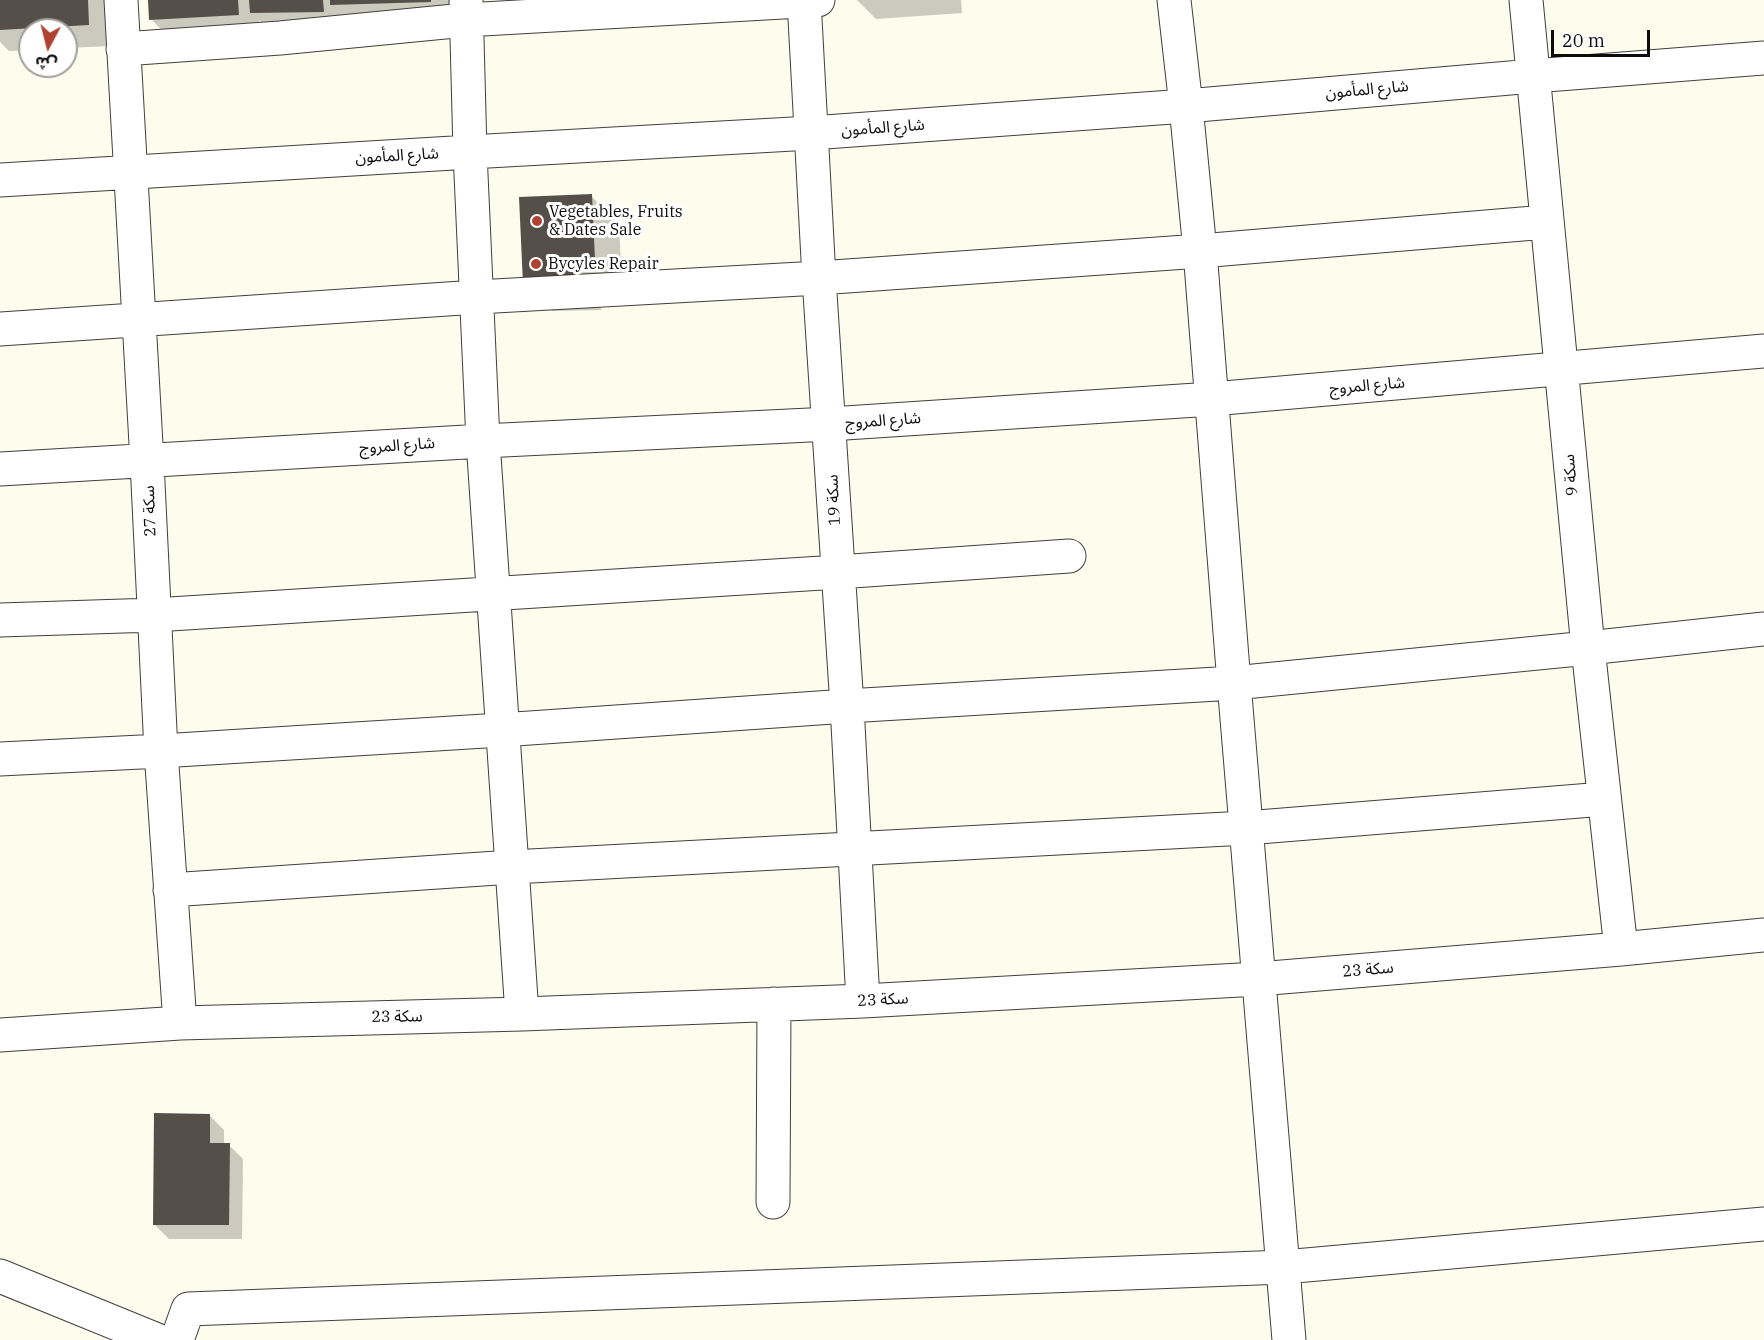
<!DOCTYPE html>
<meta charset="utf-8">
<style>
body{margin:0}
#map{position:relative;width:1764px;height:1340px;overflow:hidden;background:#fdfded;font-family:"IBM Plex Serif","Noto Sans Arabic",serif}
canvas{display:block}
.north{position:absolute;left:18px;top:18px;width:60px;height:60px;box-sizing:border-box;background:#fff;border:2px solid #9e9e9e;border-radius:50%;rotate:187deg;font-size:16px;font-weight:700;line-height:24px;text-align:center;color:#0c0c0c}
.north::after{content:'';display:block;margin:auto;width:21px;height:27px;background:#af4331;clip-path:polygon(50% 0,100% 100%,50% 72%,0 100%)}
.scale{position:absolute;left:1551px;top:30px;width:99px;height:27px;box-sizing:border-box;border:3px solid #0c0c0c;border-top:0;padding-left:8px;font-size:18px;line-height:21px;white-space:nowrap;color:#0c0c0c;-webkit-text-stroke:4px #fff;paint-order:stroke}
</style>
<div id="map">
<canvas width="1764" height="1340"></canvas>
<div class="north">ش</div>
<div class="scale">20 m</div>
</div>
<script>
const g = document.querySelector('canvas').getContext('2d');
g.lineJoin = 'round';
function fillPath(path, color) { g.fillStyle = color; g.fill(path, 'evenodd'); }
const poly = rows => new Path2D(rows.map(r => 'M' + r).join(''));
function strokePath(path, color, width, dash) { g.strokeStyle = color; g.lineWidth = width; g.lineCap = dash ? 'butt' : 'round'; g.setLineDash(dash || []); g.stroke(path); }
function label(font, color, halo, rows, align = 'center') {
  g.font = font + ' "IBM Plex Serif","Noto Sans Arabic",serif'; g.lineWidth = 6; g.setLineDash([]); g.textBaseline = 'middle'; g.strokeStyle = halo; g.fillStyle = color; for (const [text, x, y, turn = 0] of rows) {
    g.save(); g.translate(x, y); g.rotate((+turn || 0) * Math.PI / 180); g.textAlign = isNaN(turn) ? turn : align; if (halo) g.strokeText(text, 0, 0); g.fillText(text, 0, 0); g.restore();
  }
}
fillPath(poly([
 [0,0,108,0,110,46,66,48,66,30,30,30,30,50,9,51,0,42],
 [150,0,450,0,451,23,273,34,259,20,260,36,172,41,151,19],
 [857,0,961,0,962,13,876,19],
 [591,196,619,224,622,287,600,288,601,310,552,311,524,283],
 [209,1115,224,1130,224,1145,229,1145,243,1159,242,1239,169,1239,154,1224]
]), '#0003');
fillPath(poly([
 [0,0,88,0,89,25,0,30],
 [148,0,238,0,239,15,149,20],
 [249,0,323,0,324,12,250,13],
 [330,0,431,0,431,2,330,5],
 [592,194,595,260,573,261,574,282,523,284,519,197],
 [154,1113,210,1114,210,1143,230,1143,229,1225,153,1225]
]), '#544f49');
const minor = poly([
 [121,0,147,462,161,751,180,1023],
 [466,0,470,152,483,441,522,1014],
 [804,0,819,278,847,706,863,1001],
 [1174,0,1186,106,1200,251,1234,683,1289,1340],
 [1526,0,1588,648,1621,949],
 [123,49,280,38,465,20,818,0],
 [0,180,470,152,811,133,1186,106,1533,76,1764,58],
 [0,329,477,297,819,278,1200,251,1546,222],
 [0,469,483,441,830,424,1212,399,1764,351],
 [0,620,154,615,838,572,1069,556],
 [0,759,161,751,501,730,847,706,1234,683,1588,648,1764,629],
 [170,890,512,867,1246,828,1604,799],
 [0,1035,180,1023,522,1014,863,1001,1258,979,1621,949,1764,935],
 [773,1202,774,1004],
 [0,1276,157,1340],
 [177,1340,188,1309,1284,1267,1764,1224]
]);
strokePath(minor, '#3f3f3f', 35);
strokePath(minor, '#fff', 33);
for (const [x, y, r, color] of [
 [537,221,6,"#af4331"],
 [536,264,6,"#af4331"]
]) { const dot = new Path2D(); dot.arc(x, y, r, 0, 2 * Math.PI); g.fillStyle = color; g.fill(dot); strokePath(dot, '#fff', 2); }
label('16px', '#0c0c0c', '#fff', [
 ["شارع المأمون",1367,90,-5],
 ["شارع المأمون",883,128,-4],
 ["شارع المأمون",397,156,-3],
 ["شارع المروج",1367,386,-5],
 ["شارع المروج",883,421,-4],
 ["شارع المروج",397,446,-4],
 ["سكة 9",1571,475,-95],
 ["سكة 19",834,500,-93],
 ["سكة 27",150,511,-92],
 ["23 سكة",1368,970,-5],
 ["23 سكة",883,1000,-3],
 ["23 سكة",397,1017,-1]
]);
label('16px', '#0c0c0c', '#fff', [
 ["Vegetables, Fruits",549,212],
 ["& Dates Sale",549,230],
 ["Bycyles Repair",548,264]
], 'left');
</script>
